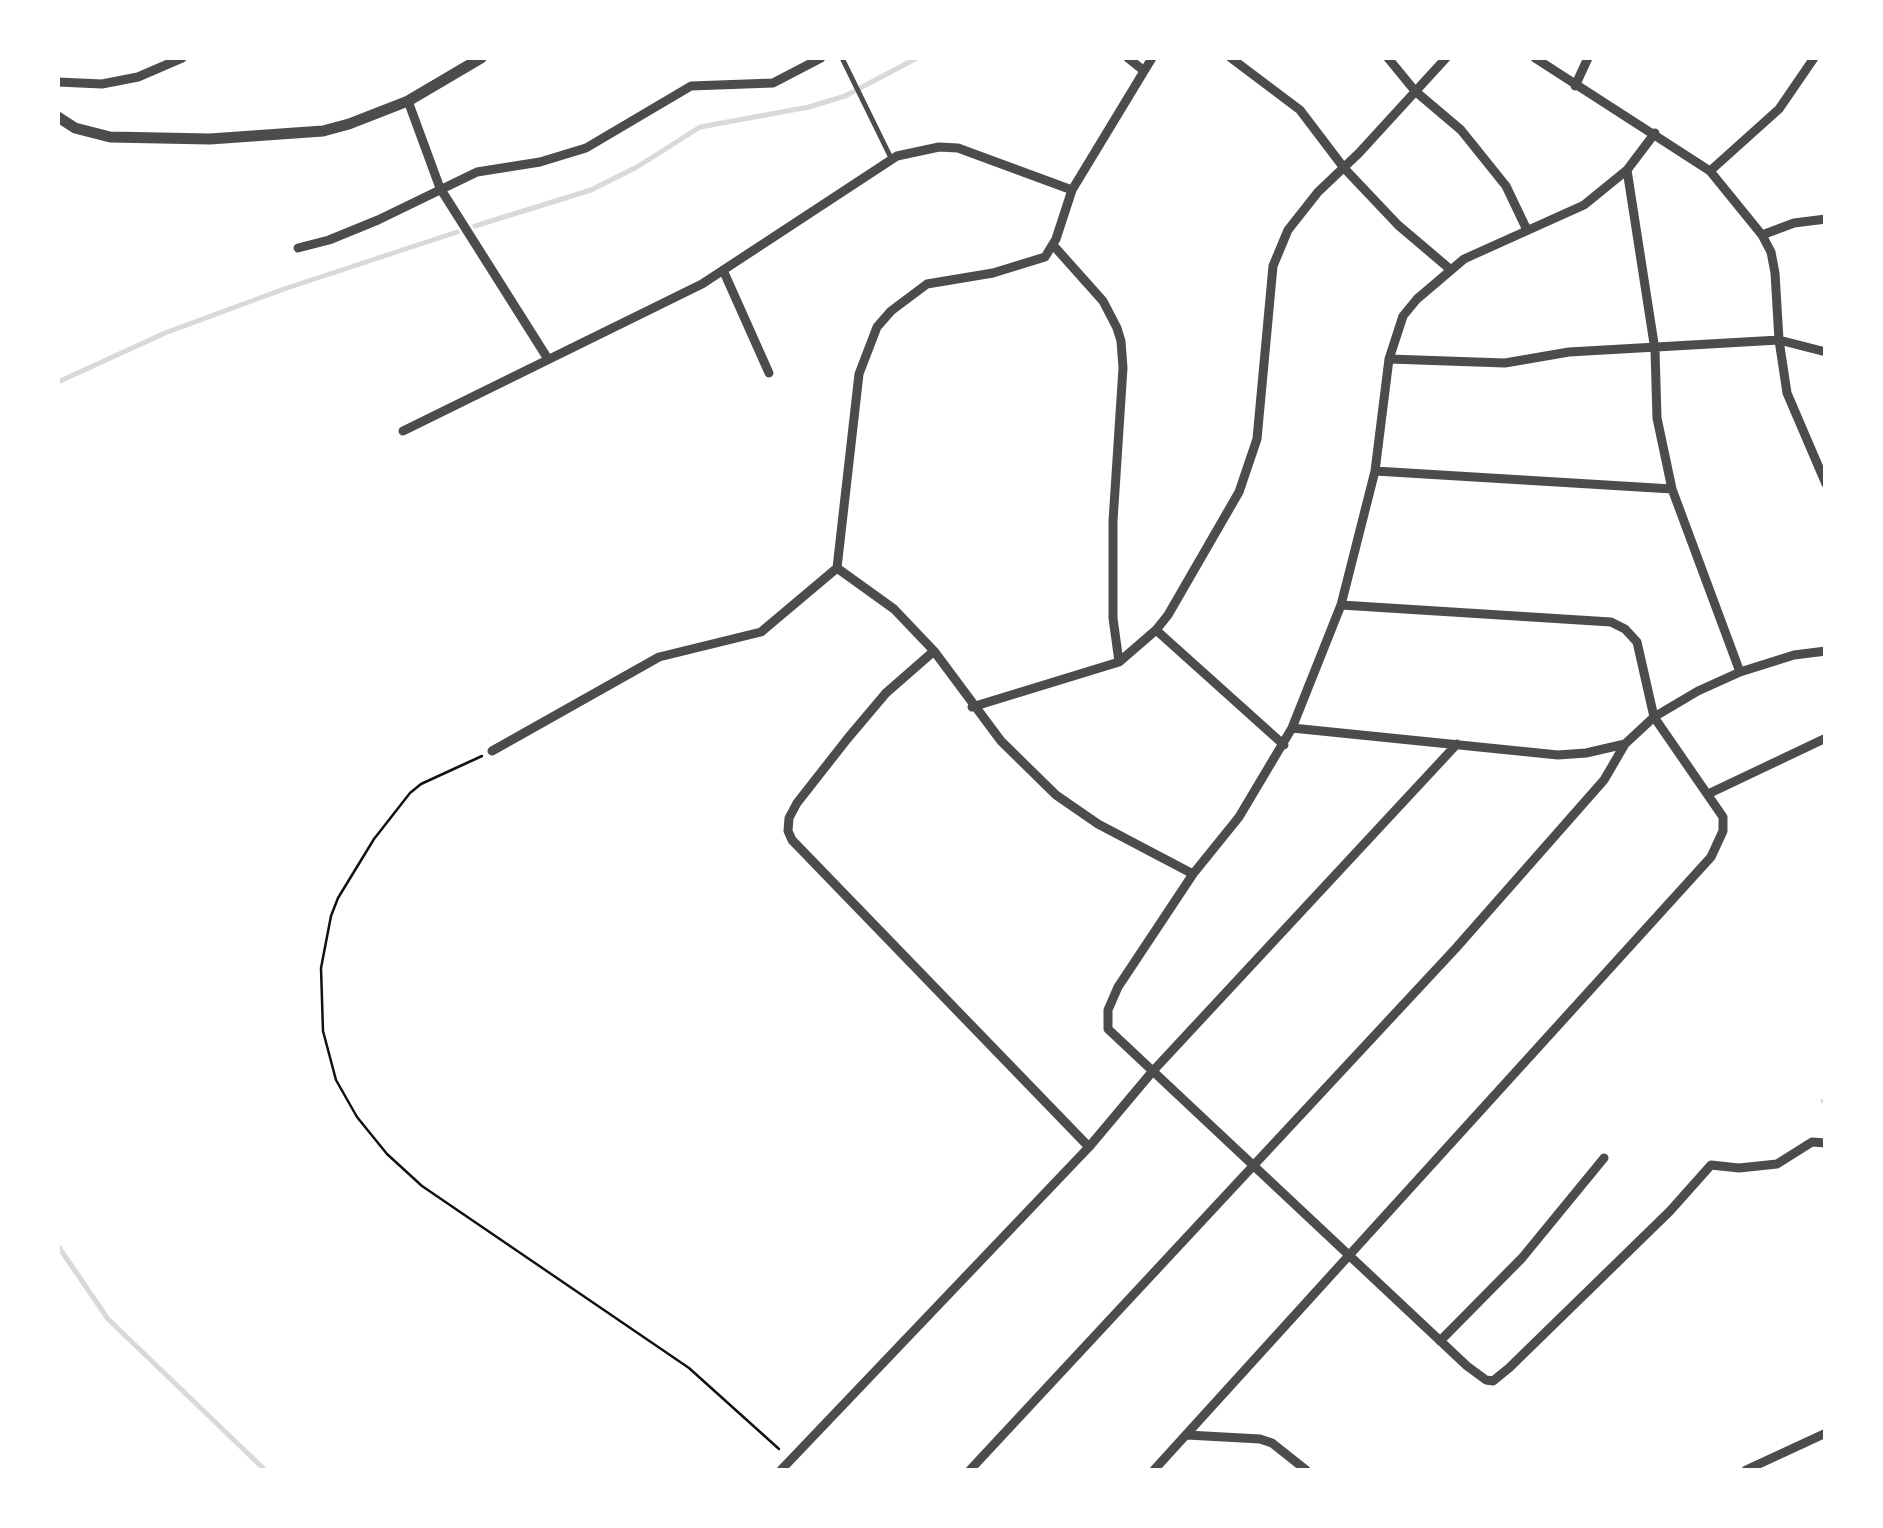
<!DOCTYPE html>
<style>
body{margin:0}
#map{position:relative;width:1883px;height:1528px;overflow:hidden;background:#fff;font-family:"Roboto Serif",serif}
canvas{display:block}
.frame{position:absolute;inset:0;border:60px solid #fff;pointer-events:none}
</style>
<div id="map">
<canvas width="1883" height="1528"></canvas>
<div class="frame"></div>
</div>
<script>
const g = document.querySelector('canvas').getContext('2d');
g.lineJoin = 'round';
const poly = rows => new Path2D(rows.map(r => 'M' + r).join(''));
function strokePath(path, color, width, dash) { g.strokeStyle = color; g.lineWidth = width; g.lineCap = dash ? 'butt' : 'round'; g.setLineDash(dash || []); g.stroke(path); }
strokePath(poly([
 [475,226,591,190,637,167,700,127,809,107,845,96,917,58],
 [58,382,165,333,284,289,457,232],
 [1823,1101,1826,1100],
 [58,1246,108,1319,265,1470]
]), '#d9d9d9', 5);
strokePath(poly([
 [482,756,421,784,410,793,374,839,338,898,331,916,321,968,323,1031,336,1080,357,1117,387,1154,422,1186,689,1368,779,1449]
]), '#111', 2.5);
strokePath(poly([
 [842,58,892,160]
]), '#4c4c4c', 5);
strokePath(poly([
 [1128,58,1143,70],
 [1231,58,1300,110,1344,168,1398,225,1451,270],
 [1388,58,1415,91,1461,130,1506,186,1527,230],
 [1535,58,1710,171,1762,235,1771,252,1775,273,1779,340,1787,393,1826,484],
 [58,82,102,84,138,77,182,58],
 [1575,86,1588,58],
 [408,101,440,188,548,359],
 [1655,133,1627,170,1584,205,1464,259,1417,299,1403,316,1389,359,1375,471,1341,605,1292,728,1239,817,1193,874,1118,987,1108,1010,1108,1029,1467,1366,1486,1380,1493,1381,1509,1368,1670,1211,1711,1165,1739,1168,1777,1164,1812,1142,1826,1143],
 [1627,170,1655,350,1657,418,1672,489,1740,672],
 [1710,171,1779,109,1814,58],
 [1762,235,1794,223,1826,219],
 [1053,245,1103,301,1117,328,1121,341,1123,368,1113,521,1113,618,1119,662],
 [298,248,329,240,378,220,477,172,540,162,586,148,691,86,773,83,821,58],
 [723,270,769,373],
 [1389,359,1505,363,1569,352,1779,340,1826,352],
 [403,431,702,284,897,156,939,147,958,148,1072,190],
 [1375,471,1672,489],
 [837,568,894,609,934,651,1001,741,1056,795,1098,824,1193,874],
 [1156,630,1284,745],
 [934,651,886,693,848,738,797,803,789,818,788,831,792,840,1089,1147],
 [972,707,1119,662,1156,630,1168,615,1239,492,1257,439,1273,266,1288,230,1318,192,1359,153,1446,58],
 [1292,728,1558,755,1586,753,1625,744,1654,717,1698,691,1740,672,1794,655,1826,651],
 [492,751,659,657,761,632,837,568,859,374,877,327,891,311,927,284,993,273,1045,257,1056,239,1072,190,1152,58],
 [1708,794,1826,738],
 [1440,1341,1522,1258,1604,1158],
 [1187,1435,1260,1439,1272,1443,1306,1470],
 [781,1470,1089,1147,1152,1072,1457,744],
 [970,1470,1456,948,1604,780,1625,744],
 [1154,1470,1711,857,1723,831,1723,817,1654,717,1637,642,1625,629,1611,622,1341,605],
 [1746,1470,1826,1433]
]), '#4c4c4c', 9);
strokePath(poly([
 [58,117,75,128,110,137,210,139,323,131,349,124,408,101,481,58]
]), '#4c4c4c', 11);
</script>
